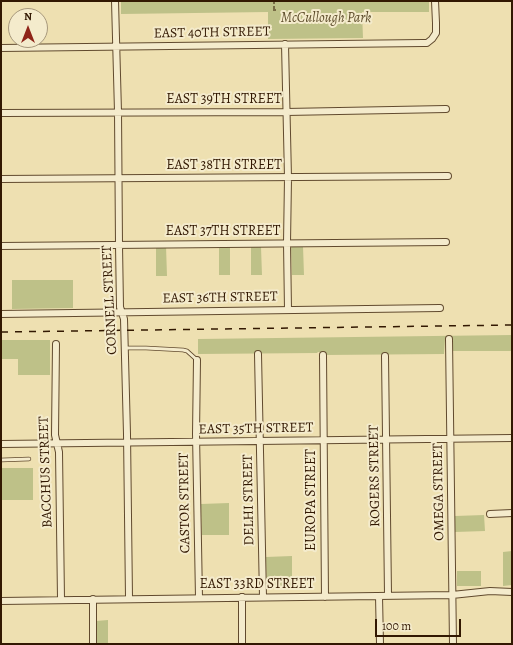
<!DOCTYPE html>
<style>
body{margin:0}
#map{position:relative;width:513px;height:645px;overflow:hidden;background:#eee0b1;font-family:Alegreya,serif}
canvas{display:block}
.frame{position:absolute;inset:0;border:2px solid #321802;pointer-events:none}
.north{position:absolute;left:8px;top:8px;width:40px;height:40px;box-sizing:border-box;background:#f4ebcc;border:1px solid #a6977b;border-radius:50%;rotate:0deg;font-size:11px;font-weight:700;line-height:16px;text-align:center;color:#321802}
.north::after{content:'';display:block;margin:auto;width:14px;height:18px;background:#8f2418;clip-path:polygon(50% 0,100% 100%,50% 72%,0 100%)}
.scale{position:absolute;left:375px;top:619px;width:86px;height:18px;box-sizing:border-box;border:2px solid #321802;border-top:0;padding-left:5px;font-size:12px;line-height:14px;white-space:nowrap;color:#321802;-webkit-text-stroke:3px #f4ebcc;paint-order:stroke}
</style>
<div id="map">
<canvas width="513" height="645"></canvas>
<div class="frame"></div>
<div class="north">N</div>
<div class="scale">100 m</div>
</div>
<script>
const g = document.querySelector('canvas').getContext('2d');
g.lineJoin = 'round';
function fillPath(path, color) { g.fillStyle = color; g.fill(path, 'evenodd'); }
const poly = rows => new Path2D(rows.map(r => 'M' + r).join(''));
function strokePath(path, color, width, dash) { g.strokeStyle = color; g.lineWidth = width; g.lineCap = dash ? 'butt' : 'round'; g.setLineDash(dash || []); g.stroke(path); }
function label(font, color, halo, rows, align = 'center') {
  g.font = font + ' Alegreya,serif'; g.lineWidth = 4; g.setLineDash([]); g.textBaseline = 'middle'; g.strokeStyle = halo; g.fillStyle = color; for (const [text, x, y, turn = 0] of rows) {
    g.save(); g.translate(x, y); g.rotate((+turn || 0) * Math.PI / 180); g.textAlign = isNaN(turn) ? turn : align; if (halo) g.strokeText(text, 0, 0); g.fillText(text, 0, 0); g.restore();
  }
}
fillPath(poly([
 [121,1,429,1,429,12,362,12,363,38,268,39,268,12,121,14],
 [156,246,166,246,167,276,156,276],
 [291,246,303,246,304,275,292,275],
 [219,247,230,247,230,275,219,275],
 [251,247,261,247,262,275,251,275],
 [12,280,73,280,73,308,12,309],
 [512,335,512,351,451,351,451,339,445,339,444,354,325,355,325,352,318,352,317,353,198,354,198,339],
 [1,340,50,340,50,375,18,375,18,359,1,359],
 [1,468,33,468,33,500,1,500],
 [229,503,229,535,202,535,201,504],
 [484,515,485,531,455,532,455,516],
 [512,551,512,585,503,586,503,552],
 [292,556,292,589,267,589,266,557],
 [457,571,481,571,481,586,457,586],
 [108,620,108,644,96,644,96,621]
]), '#bec188');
const lane = poly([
 [125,348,146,348,183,350,187,351,197,360],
 [1,460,29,459]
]);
const street = poly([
 [115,1,118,112,119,245,120,307,124,319,127,434,129,598],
 [285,44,288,178,287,243,288,310],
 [1,48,423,43,427,43,432,39,436,33,436,23,435,1],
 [1,113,286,112,446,109],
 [1,179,448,176],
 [1,246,446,242],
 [1,314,440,308],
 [449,339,453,644],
 [56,344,55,435,59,452,61,599],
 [258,354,263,597],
 [323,355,325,597],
 [385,356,388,595],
 [197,360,196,434,199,598],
 [1,444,512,438],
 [490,514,512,513],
 [379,596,380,644],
 [242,597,242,644],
 [93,599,93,644],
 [1,601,452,595,490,591,512,592]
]);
strokePath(lane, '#614a2e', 4.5);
strokePath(street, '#614a2e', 8);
strokePath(poly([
 [274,1,274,10],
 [273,10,278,10]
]), '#321802', 1, [3, 2]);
strokePath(lane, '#f4ebcc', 3);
strokePath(street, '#f4ebcc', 6);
strokePath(poly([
 [1,332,512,325]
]), '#321802', 1.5, [7, 7]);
label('italic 14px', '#5c4b2a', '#f4ebcc', [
 ["McCullough Park",326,19]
]);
label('14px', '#321802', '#f4ebcc', [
 ["EAST 40TH STREET",212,33,-1],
 ["EAST 39TH STREET",224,100],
 ["EAST 38TH STREET",224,166],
 ["EAST 37TH STREET",223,232],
 ["EAST 36TH STREET",220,298,-1],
 ["CORNELL STREET",110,300,-93],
 ["EAST 35TH STREET",256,429,-1],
 ["BACCHUS STREET",46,472,-92],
 ["ROGERS STREET",375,476,-91],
 ["OMEGA STREET",439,492,-91],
 ["DELHI STREET",249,500,-91],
 ["EUROPA STREET",312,500,-90],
 ["CASTOR STREET",185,503,-91],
 ["EAST 33RD STREET",257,585]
]);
</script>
